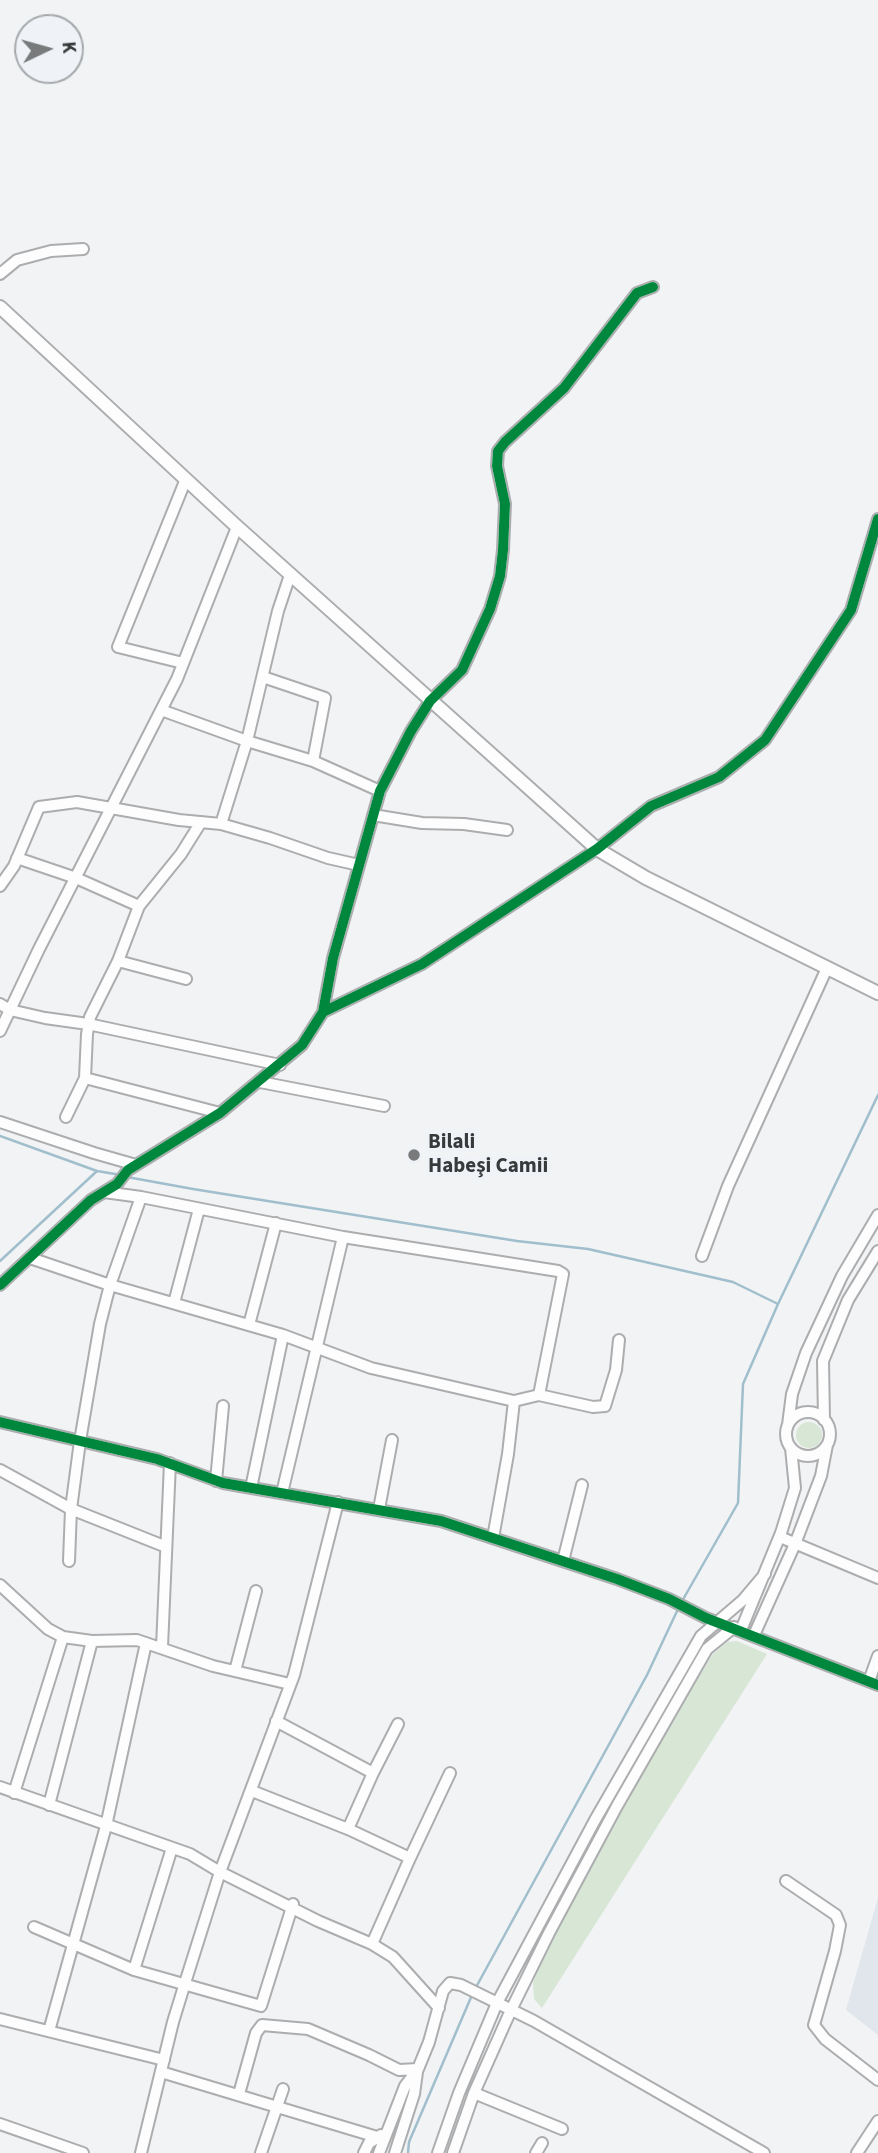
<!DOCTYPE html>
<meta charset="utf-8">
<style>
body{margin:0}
#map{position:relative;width:878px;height:2153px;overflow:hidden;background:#f1f3f5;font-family:"Source Sans 3",sans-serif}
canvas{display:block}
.north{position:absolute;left:14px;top:14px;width:70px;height:70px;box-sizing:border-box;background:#eff3f7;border:2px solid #a5a9ab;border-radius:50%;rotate:85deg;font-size:19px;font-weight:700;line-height:28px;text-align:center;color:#37393a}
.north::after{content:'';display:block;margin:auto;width:24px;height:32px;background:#787a7b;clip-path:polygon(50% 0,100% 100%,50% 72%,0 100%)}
</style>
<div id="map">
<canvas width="878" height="2153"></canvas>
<div class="north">K</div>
</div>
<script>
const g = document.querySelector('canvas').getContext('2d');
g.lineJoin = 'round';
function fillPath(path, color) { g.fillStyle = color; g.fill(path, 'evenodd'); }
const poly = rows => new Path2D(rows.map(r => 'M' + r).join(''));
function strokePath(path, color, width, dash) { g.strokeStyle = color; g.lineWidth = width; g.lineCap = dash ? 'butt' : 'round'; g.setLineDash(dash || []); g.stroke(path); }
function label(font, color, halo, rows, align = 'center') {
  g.font = font + ' "Source Sans 3",sans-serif'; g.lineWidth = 7; g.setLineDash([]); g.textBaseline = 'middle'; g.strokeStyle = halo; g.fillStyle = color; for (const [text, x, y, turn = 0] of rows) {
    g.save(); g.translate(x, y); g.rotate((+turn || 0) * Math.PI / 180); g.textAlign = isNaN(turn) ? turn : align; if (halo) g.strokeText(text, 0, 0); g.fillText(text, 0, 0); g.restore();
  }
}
fillPath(poly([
 [878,1898,878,2035,846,2010]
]), '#e0e6ec');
fillPath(poly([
 '796 1435a13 13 0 1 1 26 0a13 13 0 1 1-26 0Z',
 [737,1641,767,1654,542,2008,534,1999,533,1983,542,1958,657,1743,713,1654,727,1642]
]), '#d8e6d6');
strokePath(poly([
 [0,1136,97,1171,121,1175],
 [127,1177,193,1189,517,1241,588,1249,733,1282,778,1304],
 [0,1261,97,1171],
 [681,1603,738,1503,743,1384,778,1304,878,1095],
 [475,1989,647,1675,678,1609],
 [408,2153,409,2142,472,1995]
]), '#a0becc', 2.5);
const minor = poly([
 [0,274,17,260,51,251,83,249],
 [183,663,118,647,186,479],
 [263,677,325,698,313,761],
 [161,710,247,741,313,761,380,791],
 [373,815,422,823,464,824,507,830],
 [221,824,247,741,278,611,290,575],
 [17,858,76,878,139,906],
 [0,886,14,866,39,807,77,802,179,820,221,824,270,838,328,858,359,865],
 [118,961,186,979],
 [0,1004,10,1010,45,1018,88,1024,280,1065],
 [323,1012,422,964,597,849,651,806,719,777,765,740,851,610,878,519],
 [0,1031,39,949,177,679,237,527],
 [85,1078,220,1113],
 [260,1082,384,1106],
 [66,1117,85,1078,87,1034,90,1017,118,961,139,906,181,854,201,822],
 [0,1122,94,1153,136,1165],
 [104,1192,141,1197,343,1237],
 [702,1256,728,1186,827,968],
 [30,1258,110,1285,283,1335,371,1368,514,1401,539,1395,593,1407,605,1406,616,1370,619,1340],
 [0,1285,91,1200,117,1184,128,1170,220,1113,302,1045,323,1012,333,958,380,791,411,731,430,701,462,670,490,609,500,576,503,550,505,504,497,466,498,451,505,442,564,388,637,293,653,287],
 [174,1303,199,1209],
 [249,1325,276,1223],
 '786 1434a22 22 0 1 1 44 0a22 22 0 1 1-44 0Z',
 [824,1420,823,1361,848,1300,878,1251],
 [0,1422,157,1459,223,1483,441,1521,617,1579,669,1599,706,1618,878,1685],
 [788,1425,792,1394,806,1353,842,1276,878,1215],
 [0,1470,71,1509,164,1546],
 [216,1481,223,1406],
 [251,1488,283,1335],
 [282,1493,343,1237,558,1271,563,1274,539,1395],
 [379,1509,392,1440],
 [780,1537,878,1578],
 [493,1538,508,1454,514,1401],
 [69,1561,71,1509,80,1441,100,1324,110,1285,141,1197],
 [563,1561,582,1485],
 [0,1585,48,1629,63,1637,92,1641,137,1640,213,1666,290,1684],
 [741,1630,781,1533,795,1488,791,1448],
 [754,1635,795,1544,821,1476,827,1445],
 [162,1647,170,1463],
 [235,1671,256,1591],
 [869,1681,878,1656],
 [276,1721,373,1773],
 [0,1787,190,1854,220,1872,318,1921,372,1944],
 [252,1791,348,1829,410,1858,450,1773],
 [14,1793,63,1637],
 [49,1805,92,1641],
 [348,1829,373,1773,398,1724],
 [410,1858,372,1944,393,1957,439,2008],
 [786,1881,836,1915,840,1925,835,1951,814,2025,825,2039,878,2080],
 [34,1927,134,1970,261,2006,293,1904],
 [134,1970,172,1848],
 [0,2019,164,2060],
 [49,2031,106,1826,146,1643],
 [161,2072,377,2137],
 [474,2093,562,2129],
 [239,2094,256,2033,262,2025,308,2029,369,2055,399,2070,418,2069],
 [0,2124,83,2153],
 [141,2153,173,2022,185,1983,220,1872,294,1675,338,1502],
 [261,2153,283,2089],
 [364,2153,369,2143,381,2135],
 [379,2153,405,2086,418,2069,429,2042,443,1991,450,1983,461,1985,534,2021,764,2153],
 [395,2153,414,2094,417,2072],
 [438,2153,459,2093,497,2003,595,1820,701,1636,743,1600,765,1574],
 [453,2153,474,2093,511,2010,549,1933,617,1806,707,1649,734,1627],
 [536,2153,542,2143],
 [857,2153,878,2121]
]);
const major = poly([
 [0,307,233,523,597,849,646,878,878,993]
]);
strokePath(minor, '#acadaf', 14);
strokePath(major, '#acadaf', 16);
strokePath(minor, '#fdfdfe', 10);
strokePath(major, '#fdfdfe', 12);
strokePath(poly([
 [323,1012,422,964,597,849,651,806,719,777,765,740,851,610,878,519],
 [0,1285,91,1200,117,1184,128,1170,220,1113,302,1045,323,1012,333,958,380,791,411,731,430,701,462,670,490,609,500,576,503,550,505,504,497,466,498,451,505,442,564,388,637,293,653,287],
 [0,1422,157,1459,223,1483,441,1521,617,1579,669,1599,706,1618,878,1685]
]), '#00873e', 10);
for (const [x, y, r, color] of [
 [414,1155,7,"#787a7b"]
]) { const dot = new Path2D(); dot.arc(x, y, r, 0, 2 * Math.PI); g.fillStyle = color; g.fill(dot); strokePath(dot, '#eff3f7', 2.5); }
label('bold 21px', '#37393a', '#eff3f7', [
 ["Bilali",428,1143],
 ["Habeşi Camii",428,1167]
], 'left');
</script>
